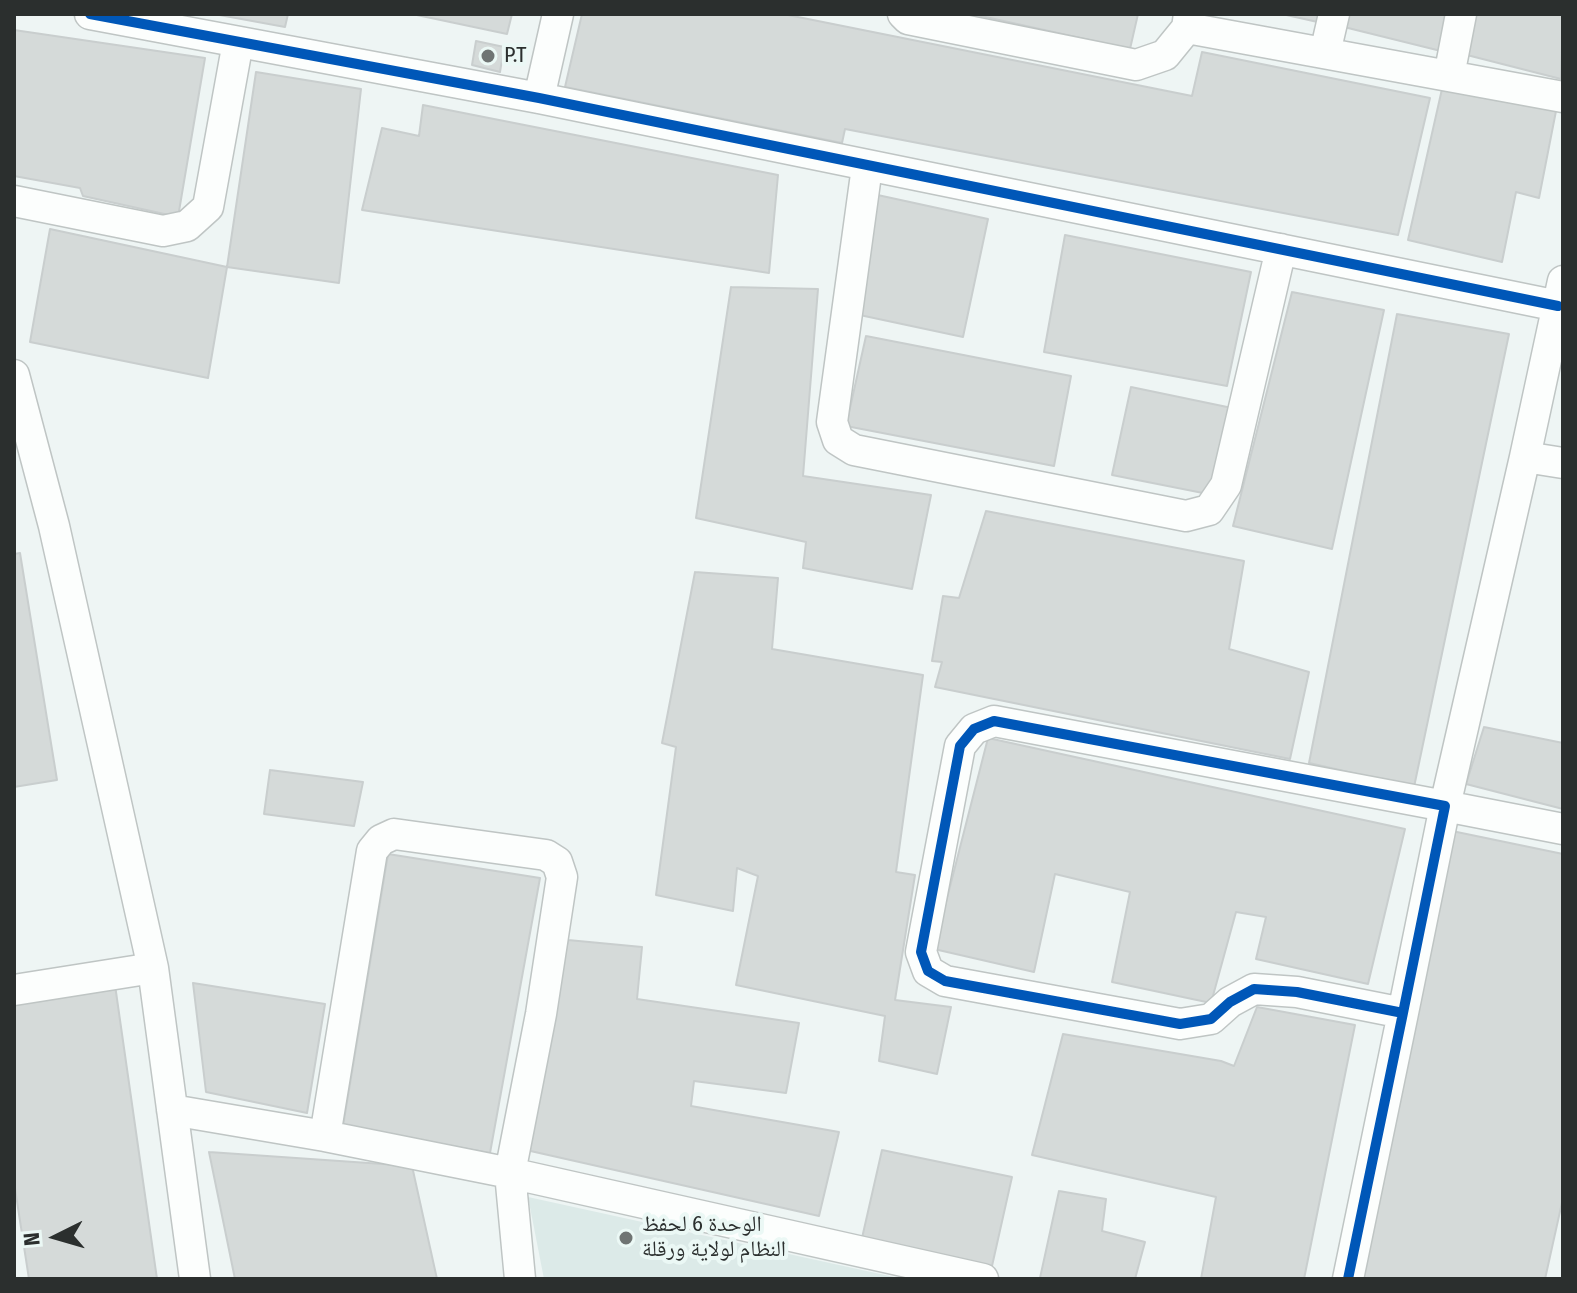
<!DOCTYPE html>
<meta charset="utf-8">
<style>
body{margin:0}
#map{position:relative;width:1577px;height:1293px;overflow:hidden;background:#eef5f4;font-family:"Fira Sans Condensed",sans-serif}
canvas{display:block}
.frame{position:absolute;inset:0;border:16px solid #2b2f2e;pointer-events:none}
.north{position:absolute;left:16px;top:1197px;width:80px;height:80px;-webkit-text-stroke:6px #ebf8f5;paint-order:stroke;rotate:265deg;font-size:22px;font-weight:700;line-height:32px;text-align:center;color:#2b2f2e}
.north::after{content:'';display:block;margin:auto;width:28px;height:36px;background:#2b2f2e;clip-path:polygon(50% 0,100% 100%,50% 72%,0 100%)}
</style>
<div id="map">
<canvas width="1577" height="1293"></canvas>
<div class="frame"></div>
<div class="north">N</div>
</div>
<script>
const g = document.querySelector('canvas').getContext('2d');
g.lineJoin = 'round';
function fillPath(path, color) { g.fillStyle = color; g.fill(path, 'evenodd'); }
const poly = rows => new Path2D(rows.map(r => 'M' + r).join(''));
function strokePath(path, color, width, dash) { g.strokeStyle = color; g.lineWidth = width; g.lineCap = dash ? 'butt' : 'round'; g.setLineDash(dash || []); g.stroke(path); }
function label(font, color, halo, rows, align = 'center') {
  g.font = font + ' "Fira Sans Condensed","Noto Naskh Arabic",sans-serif'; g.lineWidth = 8; g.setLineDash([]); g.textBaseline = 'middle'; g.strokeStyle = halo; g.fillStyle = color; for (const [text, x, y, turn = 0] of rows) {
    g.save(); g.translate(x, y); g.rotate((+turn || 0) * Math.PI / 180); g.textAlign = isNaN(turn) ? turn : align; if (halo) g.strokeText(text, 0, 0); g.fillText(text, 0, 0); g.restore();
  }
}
fillPath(poly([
 [528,1197,903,1279,544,1279]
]), '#dceae8');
const building = poly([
 [214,14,288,14,285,27,214,14],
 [412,14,512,14,507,34,412,14],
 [582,14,783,14,1192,96,1202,52,1430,98,1398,235,845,129,842,143,565,87,582,14],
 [972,14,1138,14,1130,49,972,14],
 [1282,14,1324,14,1322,23,1282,14],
 [1347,14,1453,14,1445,52,1344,27,1347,14],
 [1471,14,1563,14,1561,79,1463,54,1471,14],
 [14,30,205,58,178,217,83,196,80,188,14,176,14,30],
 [476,41,504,47,500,72,472,65,476,41],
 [256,72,361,89,339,283,227,267,256,72],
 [1442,89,1556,111,1539,198,1516,192,1502,262,1408,240,1442,89],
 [423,105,778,175,769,273,362,210,382,128,419,136,423,105],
 [873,194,988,219,963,337,855,314,873,194],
 [50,229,227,267,208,378,30,342,50,229],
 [1065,235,1251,272,1227,386,1044,352,1065,235],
 [731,287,818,289,803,476,931,495,912,589,803,568,806,542,696,518,731,287],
 [1292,292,1384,310,1332,549,1233,526,1292,292],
 [1397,314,1509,334,1414,787,1309,763,1397,314],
 [866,336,1071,376,1054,466,846,426,866,336],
 [1131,387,1232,408,1208,494,1112,475,1131,387],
 [986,511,1244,561,1229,649,1309,672,1290,759,935,687,942,662,932,661,943,596,959,598,986,511],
 [20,553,57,780,14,787,14,554,20,553],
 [695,572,778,578,772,649,923,675,896,872,915,875,895,1000,951,1007,937,1074,879,1061,885,1016,736,985,758,876,737,868,733,911,656,895,676,747,662,743,695,572],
 [1484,727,1563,743,1563,809,1466,784,1484,727],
 [988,738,1405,829,1368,984,1256,959,1266,917,1236,912,1211,1003,1112,982,1130,892,1055,874,1034,972,934,949,988,738],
 [270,770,363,782,354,826,264,814,270,770],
 [1452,831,1563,854,1563,1198,1545,1279,1355,1279,1452,831],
 [388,854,540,878,490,1153,343,1126,388,854],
 [568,940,642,947,637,999,799,1023,786,1093,694,1081,691,1106,839,1132,819,1216,526,1150,568,940],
 [193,983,325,1004,307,1113,206,1092,193,983],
 [115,985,157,1279,29,1279,14,1182,14,999,115,985],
 [1257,1007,1355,1025,1304,1279,1201,1279,1216,1197,1032,1155,1063,1034,1221,1061,1234,1066,1257,1007],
 [882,1150,1012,1177,992,1266,862,1238,882,1150],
 [209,1152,412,1166,437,1279,235,1279,209,1152],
 [1059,1191,1106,1199,1102,1231,1145,1242,1135,1279,1040,1278,1059,1191]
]);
fillPath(building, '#d5dad9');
strokePath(building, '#c9cece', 2);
const minor = poly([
 [90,14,539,98,1558,306],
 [903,14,908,19,1136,65,1165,55,1187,28,1189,14],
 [1187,28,1563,97],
 [1325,53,1334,14],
 [1449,76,1461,14],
 [539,98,558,14],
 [867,167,832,422,838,440,854,450,1186,516,1209,510,1226,485,1281,249],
 [14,201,163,231,187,226,208,207,238,42],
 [1563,281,1525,457,1563,463],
 [14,375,54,526,153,968,195,1279],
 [1525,457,1445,806,1563,829],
 [14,990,153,968],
 [172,1110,325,1136,510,1173,983,1279],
 [325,1136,372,851,381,840,394,834,546,855,557,862,562,877,541,1014,510,1173,520,1279],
 [1348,1279,1403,1013,1445,806,994,721,974,729,960,746,921,952,928,971,945,981,1180,1024,1211,1019,1230,1002,1254,989,1297,992,1403,1013]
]);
strokePath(minor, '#bfc5c4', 33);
strokePath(minor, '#fcfefd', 30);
strokePath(poly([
 [90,14,539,98,1558,306],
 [1348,1279,1403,1013,1445,806,994,721,974,729,960,746,921,952,928,971,945,981,1180,1024,1211,1019,1230,1002,1254,989,1297,992,1403,1013]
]), '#0057b8', 10);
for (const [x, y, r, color] of [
 [488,56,8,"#6f7473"],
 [626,1238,8,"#6f7473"]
]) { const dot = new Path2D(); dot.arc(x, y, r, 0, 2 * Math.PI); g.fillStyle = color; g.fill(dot); strokePath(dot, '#ebf8f5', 3); }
label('22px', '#2b2f2e', '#ebf8f5', [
 ["P.T",504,56],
 ["الوحدة 6 لحفظ",642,1225],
 ["النظام لولاية ورقلة",642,1250]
], 'left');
</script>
